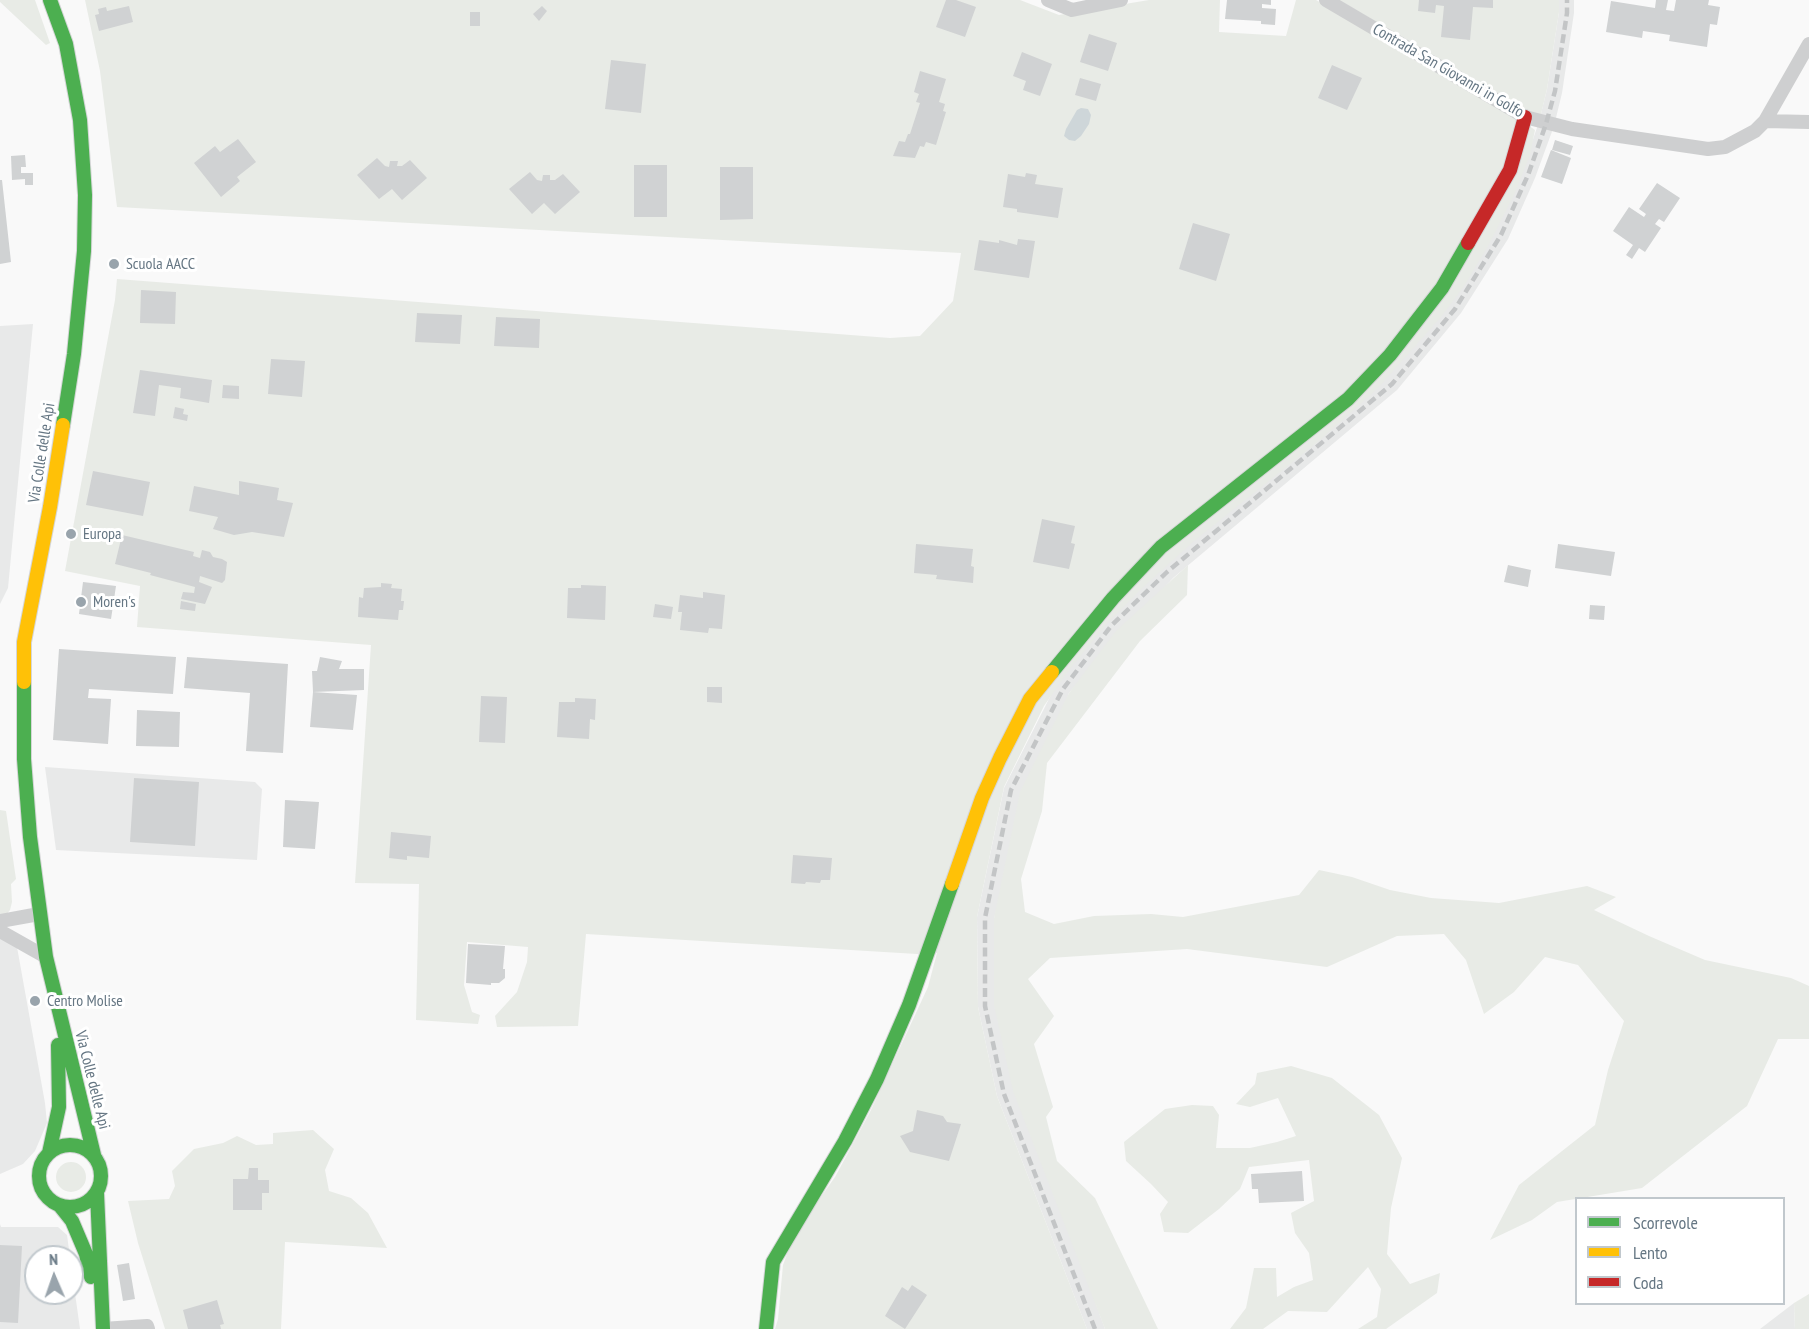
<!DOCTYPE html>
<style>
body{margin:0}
#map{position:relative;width:1809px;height:1329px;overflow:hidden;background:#f9f9f9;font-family:"PT Sans Narrow",sans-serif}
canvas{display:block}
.legend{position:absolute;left:1575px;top:1197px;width:210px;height:108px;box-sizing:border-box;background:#fff;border:2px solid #c1c8cd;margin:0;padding:8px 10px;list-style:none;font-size:18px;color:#657683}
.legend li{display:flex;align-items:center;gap:12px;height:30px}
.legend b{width:30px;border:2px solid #c1c8cd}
.north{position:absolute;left:24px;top:1245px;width:60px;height:60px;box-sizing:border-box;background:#fff;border:2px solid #c1c8cd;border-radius:50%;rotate:358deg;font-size:16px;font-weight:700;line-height:24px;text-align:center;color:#657683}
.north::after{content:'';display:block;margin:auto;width:21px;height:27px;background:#99a4ac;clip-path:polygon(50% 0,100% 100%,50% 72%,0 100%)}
</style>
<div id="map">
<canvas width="1809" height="1329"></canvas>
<ul class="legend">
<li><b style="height:8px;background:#4caf50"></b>Scorrevole</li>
<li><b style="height:8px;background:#ffc107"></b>Lento</li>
<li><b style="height:8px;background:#c62828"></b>Coda</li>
</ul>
<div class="north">N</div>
</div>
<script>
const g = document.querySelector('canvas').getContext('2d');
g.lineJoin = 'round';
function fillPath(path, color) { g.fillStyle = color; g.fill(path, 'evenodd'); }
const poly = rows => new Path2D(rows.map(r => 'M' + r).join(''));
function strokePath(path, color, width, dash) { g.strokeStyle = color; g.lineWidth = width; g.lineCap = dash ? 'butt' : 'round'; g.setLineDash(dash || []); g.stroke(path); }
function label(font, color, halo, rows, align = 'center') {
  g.font = font + ' "PT Sans Narrow",sans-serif'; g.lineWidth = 6; g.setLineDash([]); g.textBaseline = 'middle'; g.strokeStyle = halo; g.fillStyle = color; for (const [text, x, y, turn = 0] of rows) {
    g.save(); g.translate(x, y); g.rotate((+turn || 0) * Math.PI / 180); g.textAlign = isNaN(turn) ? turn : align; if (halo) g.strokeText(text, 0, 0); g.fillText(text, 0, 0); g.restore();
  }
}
fillPath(poly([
 [1559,0,1574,0,1574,13,1562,93,1554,126,1535,178,1508,239,1461,313,1397,390,1173,578,1069,693,994,918,1080,1260,1105,1329,1087,1329,997,1096,978,1007,977,917,1004,788,1056,685,1105,621,1521,173,1539,122,1547,89,1559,12],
 [33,324,8,588,0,604,0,326],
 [45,767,255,782,262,789,257,860,56,850],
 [0,938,17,947,45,1103,47,1123,35,1151,23,1164,0,1174],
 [0,1224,1,1227,58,1227,67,1235,70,1257,36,1257,36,1293,72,1293,72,1272,80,1329,0,1329],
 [1794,1303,1795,1329,1760,1329]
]), '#e8e9e9');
fillPath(poly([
 [0,0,35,0,50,43,46,45,0,2],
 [85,0,1020,0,1059,15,1149,0,1220,0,1219,32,1286,36,1296,0,1316,0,1518,118,1535,130,1530,155,1514,195,1488,246,1464,286,1441,317,1377,389,1320,440,1194,541,1138,592,1104,627,1069,670,1044,706,1004,787,977,917,978,1007,997,1096,1087,1329,775,1329,778,1319,783,1265,794,1235,835,1177,870,1112,928,987,937,953,917,954,586,934,578,1026,497,1027,495,1016,517,992,527,962,528,947,467,942,464,985,472,1012,480,1015,478,1024,416,1020,419,884,355,883,371,645,137,627,140,586,65,571,115,300,117,279,890,338,920,336,953,301,961,253,117,207,100,71],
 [1339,0,1559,0,1559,12,1547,89,1540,118],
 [1188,565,1187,595,1140,641,1047,763,1042,811,1021,879,1025,912,1054,924,1094,916,1151,914,1183,917,1299,895,1319,870,1352,877,1390,890,1431,898,1499,903,1587,886,1616,897,1594,910,1649,936,1705,960,1791,978,1809,986,1809,1039,1778,1039,1747,1106,1642,1188,1557,1202,1532,1220,1490,1240,1519,1185,1595,1125,1608,1070,1624,1021,1578,965,1545,957,1514,992,1484,1014,1466,960,1444,934,1397,936,1327,967,1187,949,1050,958,1028,979,1054,1016,1034,1044,1053,1107,1046,1117,1057,1161,1095,1198,1158,1329,1105,1329,1013,1091,994,1005,994,918,1020,792,1069,693,1116,631],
 [0,810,6,811,16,879,11,884,12,902,10,910,6,915,0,916],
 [1291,1066,1332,1078,1379,1115,1402,1158,1391,1208,1387,1254,1410,1284,1440,1273,1437,1293,1386,1329,1358,1329,1377,1317,1381,1289,1368,1267,1327,1312,1288,1311,1263,1329,1230,1329,1246,1308,1254,1268,1276,1268,1277,1297,1294,1287,1313,1280,1309,1253,1295,1233,1291,1213,1314,1201,1309,1160,1249,1167,1240,1189,1219,1209,1188,1233,1164,1232,1160,1214,1168,1202,1151,1184,1126,1161,1124,1142,1165,1109,1192,1105,1213,1106,1219,1115,1216,1148,1250,1148,1277,1142,1296,1136,1278,1098,1250,1107,1236,1104,1255,1084,1257,1073],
 [313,1130,334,1149,325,1170,329,1191,351,1198,368,1213,387,1248,285,1242,281,1329,165,1329,138,1243,128,1201,169,1199,175,1186,172,1171,194,1149,223,1143,237,1136,256,1145,273,1144,273,1133],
 '56 1177a15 15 0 1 1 30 0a15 15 0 1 1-30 0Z',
 [1809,1294,1809,1329,1795,1329,1794,1303]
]), '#e8ebe6');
fillPath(poly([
 [1081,108,1088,109,1091,115,1089,124,1081,136,1075,141,1069,140,1064,136,1066,129,1077,110]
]), '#ced6d9');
fillPath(poly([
 [946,0,956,0,976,7,965,37,936,27],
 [1227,0,1271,0,1271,5,1262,4,1262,8,1276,9,1275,25,1261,24,1261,21,1225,19],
 [1419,0,1493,0,1493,8,1473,7,1470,40,1441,37,1444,6,1436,5,1435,13,1418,11],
 [1656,0,1668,0,1666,10,1674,11,1676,0,1709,0,1708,5,1720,7,1717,25,1710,24,1707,47,1669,41,1670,35,1643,31,1642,38,1606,32,1611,1,1655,8],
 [129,6,133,22,99,31,95,15,99,14,98,9,106,7,107,11],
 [542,6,547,11,539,21,533,14],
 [470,12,480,12,480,26,470,26],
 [1089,34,1117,43,1108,71,1080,62],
 [1022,52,1052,64,1040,96,1023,90,1026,81,1013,76],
 [611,60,646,64,641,113,605,109],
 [1332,65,1362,78,1347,110,1318,98],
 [920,71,946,79,939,102,945,104,943,111,946,112,936,145,926,142,924,147,920,146,915,158,893,156,899,141,905,142,908,134,910,134,920,103,916,102,919,94,914,92],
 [1080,78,1101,84,1096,101,1075,95],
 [238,139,256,162,237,177,240,181,221,197,194,163,215,146,220,152],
 [1555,140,1573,146,1570,155,1552,150],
 [1551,150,1571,158,1562,184,1541,177],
 [25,155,26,167,21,167,21,173,33,173,33,185,25,185,25,179,12,180,11,156],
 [377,158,385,166,389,167,390,161,398,161,397,166,402,166,410,160,427,178,402,200,392,189,379,199,357,175],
 [634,165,667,165,667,217,634,217],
 [720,167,753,167,753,219,720,220],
 [530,172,537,180,542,181,543,175,550,175,550,180,555,180,563,174,580,192,555,214,544,203,532,214,509,189],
 [1026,173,1037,175,1035,184,1063,188,1058,218,1017,212,1017,209,1003,207,1008,174,1025,177],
 [0,180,2,180,11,262,0,264],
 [1657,183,1680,198,1664,222,1659,219,1655,224,1661,228,1645,252,1639,248,1632,259,1626,255,1633,245,1613,231,1629,207,1644,217,1646,214,1639,209],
 [1193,223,1230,234,1216,281,1179,269],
 [1018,239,1035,241,1029,278,974,270,979,240,999,243,999,240,1017,245],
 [141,290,176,292,175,324,140,323],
 [417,313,462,315,460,344,415,342],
 [496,317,540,319,539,348,494,346],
 [271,359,305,361,302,397,268,394],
 [140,370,212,380,209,403,180,398,181,388,159,385,155,416,133,413],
 [223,385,239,386,239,399,222,398],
 [175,407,184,409,183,414,188,415,187,421,173,418],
 [93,471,150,482,143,516,86,505],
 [239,481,279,488,277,500,293,503,284,537,252,532,234,535,213,529,218,517,189,511,194,486,239,495],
 [1042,519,1075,526,1071,543,1075,544,1069,569,1033,562],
 [122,535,194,552,193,556,200,558,202,550,210,552,213,557,222,559,227,562,225,580,222,583,200,576,199,582,212,587,205,604,181,599,183,592,194,593,195,587,150,575,151,573,115,564],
 [916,544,973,549,971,566,974,567,973,583,936,579,937,575,914,573],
 [1558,544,1615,552,1611,576,1555,568],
 [1508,565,1531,570,1528,587,1504,582],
 [83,582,116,586,111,619,79,614],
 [381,583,392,584,391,588,402,589,401,601,404,601,403,610,399,610,398,620,358,617,359,597,363,598,364,588,381,587],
 [581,585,606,586,605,620,567,618,568,588,581,588],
 [703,592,725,595,722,629,709,628,708,633,680,630,682,612,678,612,680,595,703,598],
 [181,601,196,604,195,611,180,609],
 [655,604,673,607,671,619,653,617],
 [1590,605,1605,606,1604,620,1589,619],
 [59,649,176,657,173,694,89,689,88,698,111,699,108,744,53,740],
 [187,657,288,664,283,753,246,751,250,693,184,688],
 [320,657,342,661,339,669,364,669,364,690,313,692,312,671,317,671],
 [707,687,722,687,722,703,707,702],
 [313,692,357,695,353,730,310,727],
 [481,696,507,697,505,743,479,742],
 [575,698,596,699,595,720,590,719,589,739,557,737,559,702,575,702],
 [137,710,180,712,179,747,136,746],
 [134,778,199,782,195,846,130,842],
 [285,800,319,802,315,849,283,847],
 [391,832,431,836,429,858,407,856,407,860,389,858],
 [793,855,832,858,830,880,821,880,820,883,806,882,805,884,791,883],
 [468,944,505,946,503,969,505,969,505,978,499,983,491,983,491,985,466,983],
 [917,1110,943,1116,947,1122,961,1124,949,1161,910,1152,900,1136,913,1131],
 [249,1168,258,1168,258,1180,269,1180,269,1193,262,1193,262,1210,233,1210,233,1179,248,1179],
 [1302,1171,1304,1201,1259,1203,1258,1189,1252,1189,1251,1174],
 [0,1245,22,1246,18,1323,0,1322],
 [129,1263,135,1299,123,1301,117,1265],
 [912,1285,927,1295,905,1329,885,1316,902,1287,908,1291],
 [217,1300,224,1324,220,1325,221,1329,188,1329,183,1310]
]), '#d0d2d3');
const fast = poly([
 [50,0,66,44,80,120,85,195,84,251,74,354,63,425],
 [1052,672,1113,598,1161,547,1348,399,1390,355,1442,288,1468,243],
 [24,682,24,759,30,837,46,957,94,1155],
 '39 1176a31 31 0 1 1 62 0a31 31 0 1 1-62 0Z',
 [49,1153,59,1107,58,1045],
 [97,1193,103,1329],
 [60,1206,72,1221,86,1254,91,1277],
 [766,1329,773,1262,845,1141,877,1079,909,1005,952,884]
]);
const slow = poly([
 [24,682,24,642,50,507,63,425],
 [952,884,982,798,1000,758,1030,699,1052,672]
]);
const jam = poly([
 [1468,243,1510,170,1525,117]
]);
strokePath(fast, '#d5d6d7', 16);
strokePath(slow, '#d5d6d7', 16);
strokePath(jam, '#d5d6d7', 16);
strokePath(poly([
 [1048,0,1072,10,1121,0],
 [1326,0,1525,117,1572,129,1708,149,1725,147,1755,131,1765,121,1809,44],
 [1765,121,1809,122],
 [0,921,39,914],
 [0,931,46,957],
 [103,1329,147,1326,148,1329]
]), '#cecfd0', 14);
strokePath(fast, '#4caf50', 14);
strokePath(slow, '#ffc107', 14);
strokePath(jam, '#c62828', 14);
strokePath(poly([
 [1095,1329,1004,1094,985,1006,985,918,1011,790,1063,689,1111,626,1167,572,1392,384,1455,309,1501,235,1528,175,1546,124,1555,91,1567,13,1567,0]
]), '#c3c5c6', 4.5, [9, 4.5]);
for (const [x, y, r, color] of [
 [114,264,6,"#99a4ac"],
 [71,534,6,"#99a4ac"],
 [81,602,6,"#99a4ac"],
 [35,1001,6,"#99a4ac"]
]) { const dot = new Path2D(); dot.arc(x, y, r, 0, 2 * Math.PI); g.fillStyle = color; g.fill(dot); strokePath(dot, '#fff', 2); }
label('16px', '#657683', '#fff', [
 ["Contrada San Giovanni in Golfo",1448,71,30],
 ["Via Colle delle Api",42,453,-81],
 ["Via Colle delle Api",92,1080,76]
]);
label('16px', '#657683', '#fff', [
 ["Scuola AACC",126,264],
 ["Europa",83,534],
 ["Moren's",93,602],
 ["Centro Molise",47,1001]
], 'left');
</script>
